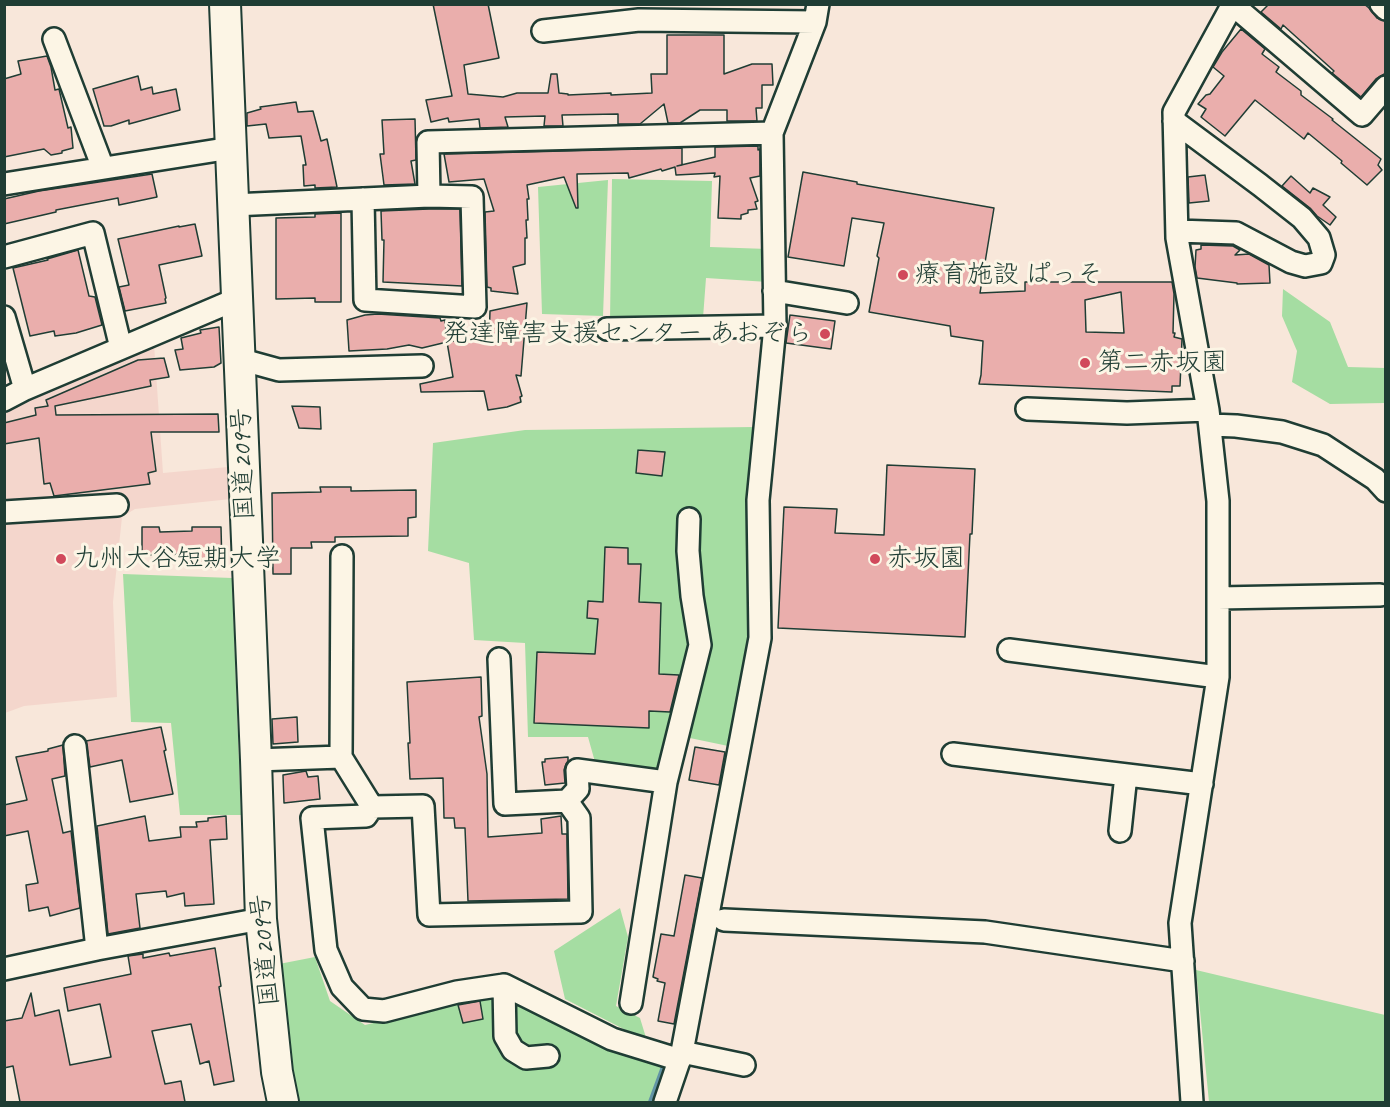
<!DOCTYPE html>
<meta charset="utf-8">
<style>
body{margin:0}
#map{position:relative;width:1390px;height:1107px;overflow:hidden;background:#f8e7da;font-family:Caveat,sans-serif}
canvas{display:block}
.frame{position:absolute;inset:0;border:6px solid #1f3d34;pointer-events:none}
</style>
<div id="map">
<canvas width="1390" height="1107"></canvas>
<div class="frame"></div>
</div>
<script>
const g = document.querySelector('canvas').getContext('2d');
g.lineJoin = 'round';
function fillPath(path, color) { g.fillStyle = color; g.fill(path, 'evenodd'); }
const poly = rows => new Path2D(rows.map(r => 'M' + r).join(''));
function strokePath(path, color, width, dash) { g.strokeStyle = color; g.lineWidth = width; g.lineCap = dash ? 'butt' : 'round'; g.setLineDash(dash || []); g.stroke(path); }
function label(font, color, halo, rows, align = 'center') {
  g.font = font + ' Caveat,"Klee One",sans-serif'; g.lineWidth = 6; g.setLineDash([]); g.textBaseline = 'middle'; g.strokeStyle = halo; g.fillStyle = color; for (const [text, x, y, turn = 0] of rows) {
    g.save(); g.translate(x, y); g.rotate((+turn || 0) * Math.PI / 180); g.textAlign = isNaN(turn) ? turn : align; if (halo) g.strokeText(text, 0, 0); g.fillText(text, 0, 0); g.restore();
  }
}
fillPath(poly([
 [154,344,163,473,228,467,231,499,135,509,122,517,113,602,117,697,24,706,5,713,4,413]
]), '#f4d6cc');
fillPath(poly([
 [612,179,712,181,710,247,768,249,768,282,706,278,703,318,610,321],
 [608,180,603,316,542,314,538,187],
 [1283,289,1330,322,1348,367,1385,368,1385,403,1330,404,1292,382,1297,351,1282,316],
 [754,427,750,640,733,747,685,737,663,771,595,762,588,737,528,737,525,643,474,640,469,563,428,551,433,443,525,430],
 [123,574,232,578,241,815,180,815,171,723,131,722],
 [620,908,628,937,616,1006,640,1018,647,1041,565,999,554,951],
 [315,957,330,1001,365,1025,491,995,510,993,672,1064,657,1102,295,1102,279,964],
 [1196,970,1385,1015,1385,1102,1209,1102]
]), '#a5dda2');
strokePath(poly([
 [651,1102,665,1064]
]), '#6294a5', 6);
const building = poly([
 [433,4,488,4,499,58,464,65,468,94,503,97,517,93,548,93,551,74,557,74,559,93,568,94,568,95,611,93,611,95,652,93,651,74,667,74,667,35,724,35,724,74,752,64,772,64,773,85,762,85,762,108,756,108,757,121,727,121,727,110,700,110,680,123,668,123,664,104,640,124,618,124,618,114,562,115,563,126,544,126,545,116,505,117,508,127,480,128,479,119,449,122,448,118,431,122,426,100,452,96,433,4],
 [1269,4,1364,4,1369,8,1377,18,1386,21,1386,73,1376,79,1361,97,1332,73,1334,71,1283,25,1281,29,1261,12,1269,4],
 [1241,29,1265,49,1262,54,1279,67,1276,72,1301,91,1301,95,1333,119,1332,120,1381,159,1378,165,1382,170,1367,185,1341,163,1342,161,1308,133,1304,139,1255,100,1225,136,1201,117,1206,109,1198,104,1206,95,1210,94,1224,76,1213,67,1222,52,1241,29],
 [47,56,51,67,55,90,59,89,68,128,71,127,73,148,62,151,62,153,51,155,44,149,4,157,4,79,21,74,18,61,47,56],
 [138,76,141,90,152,87,153,94,176,89,180,110,129,124,129,120,111,126,104,126,93,89,138,76],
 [296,102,298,112,313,111,321,141,327,139,337,187,315,188,315,185,304,186,303,165,306,165,301,136,269,138,266,124,247,126,247,113,261,109,260,107,296,102],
 [415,119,416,160,411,161,415,184,384,185,380,154,384,154,382,120,415,119],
 [758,146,758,150,760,149,760,176,750,178,758,201,755,202,757,209,748,210,748,213,741,215,741,219,718,218,720,176,714,177,715,173,676,175,675,167,662,171,661,169,629,178,628,173,577,174,578,208,576,208,564,177,527,185,529,199,527,199,528,220,526,220,527,238,525,238,525,264,513,267,518,294,491,291,491,288,487,287,485,212,494,211,484,179,449,182,444,154,682,148,682,165,677,166,715,157,715,147,758,146],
 [803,172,857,182,857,184,994,208,980,293,1025,291,1025,282,1172,282,1174,294,1173,333,1175,333,1174,337,1182,339,1180,386,1172,386,1172,392,979,384,981,375,983,341,951,336,950,326,869,312,879,258,877,256,884,223,852,218,844,266,788,257,803,172],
 [1121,292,1124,333,1086,332,1085,300,1121,292],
 [152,174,157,197,119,205,118,198,56,210,56,212,4,224,4,199,39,191,152,174],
 [1205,175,1209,201,1189,203,1188,177,1205,175],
 [1291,176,1310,193,1313,188,1330,197,1323,205,1336,217,1330,225,1317,216,1310,208,1282,186,1291,176],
 [429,209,460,209,462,286,383,282,384,240,382,240,381,211,429,209],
 [341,213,341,302,315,302,315,298,276,299,276,218,315,217,315,214,341,213],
 [195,224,202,256,159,265,166,298,165,299,166,303,125,311,119,287,129,285,118,239,179,226,179,227,195,224],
 [1201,245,1233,246,1240,250,1235,255,1249,254,1269,265,1270,283,1237,284,1237,283,1197,278,1195,267,1196,250,1201,249,1201,245],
 [78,250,89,296,95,297,102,325,76,333,55,336,54,331,30,336,13,268,48,260,47,259,78,250],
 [527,303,521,376,516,375,522,396,520,397,521,402,507,407,488,410,484,391,421,392,420,384,453,377,447,342,422,348,409,345,387,349,349,351,347,320,365,315,378,314,440,318,441,321,445,320,447,341,489,341,490,311,527,303],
 [790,315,835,321,831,349,786,343,790,315],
 [219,327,221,363,214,367,180,370,175,350,183,349,181,338,201,333,200,330,219,327],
 [164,358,169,377,150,380,151,386,55,406,56,415,218,414,219,432,151,432,156,471,148,473,150,484,54,496,50,483,44,484,39,438,4,444,4,423,36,415,35,408,48,406,46,400,138,360,164,358],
 [292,406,320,407,321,429,299,428,292,406],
 [638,450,665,452,662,476,636,473,638,450],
 [887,465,975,469,972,534,970,534,965,637,778,628,784,507,837,509,835,533,884,535,887,465],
 [320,487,351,487,351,491,416,490,416,517,408,518,408,536,335,537,335,542,311,542,312,548,291,548,291,574,273,574,272,493,321,492,320,487],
 [142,527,159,527,160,532,192,531,192,527,221,527,222,567,190,567,189,554,142,555,142,527],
 [605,547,628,548,628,564,641,564,639,602,661,603,659,674,679,675,670,712,649,711,649,728,534,723,537,652,595,654,598,619,587,618,588,601,603,602,605,547],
 [481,677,482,716,479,717,487,774,488,837,542,833,541,819,561,816,562,834,567,834,568,899,468,901,465,828,455,828,454,818,444,818,443,778,410,779,408,743,410,743,407,682,481,677],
 [297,717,298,742,273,744,272,719,297,717],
 [161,727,166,750,164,751,173,794,130,802,122,760,90,767,86,741,161,727],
 [63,745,65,776,52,779,63,833,71,831,80,908,50,916,48,907,29,911,26,885,38,883,28,831,4,836,4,805,27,800,16,757,48,751,48,749,63,745],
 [695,747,725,752,719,785,689,780,695,747],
 [568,757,568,761,566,764,564,770,565,783,545,785,542,762,545,762,545,759,568,757],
 [306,771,308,777,318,776,320,799,284,803,283,775,306,771],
 [145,816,149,841,181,837,180,827,197,827,196,822,208,821,208,818,226,816,227,839,210,840,214,904,185,906,184,893,167,897,166,891,136,894,140,928,108,934,97,826,145,816],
 [685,875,702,878,674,1024,658,1021,665,983,657,981,658,979,653,977,661,934,674,936,685,875],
 [215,948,221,986,219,987,234,1081,214,1085,209,1061,200,1064,191,1024,152,1031,165,1084,181,1081,185,1102,20,1102,13,1066,4,1068,4,1021,22,1018,31,993,35,1016,59,1010,70,1065,111,1057,100,1004,68,1011,64,988,131,974,128,956,143,954,143,958,169,953,170,956,215,948],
 [480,1001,483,1019,463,1023,458,1005,480,1001]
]);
fillPath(building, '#eaaeac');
strokePath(building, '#1f3d34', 1.5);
const minor = poly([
 [1381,4,1386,9],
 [1233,5,1362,115,1386,87],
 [543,31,639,20,815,22],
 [54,39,103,168],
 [1174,121,1260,185,1302,218,1319,238,1324,255,1321,263,1305,266,1291,262,1236,233,1177,231],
 [4,184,231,148],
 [363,199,365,300,475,307,472,197,429,196],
 [233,205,429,196,428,142,772,133],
 [4,257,93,233,121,348],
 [774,291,847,303],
 [4,317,25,389],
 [607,329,775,326],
 [239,359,279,370,422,366],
 [4,400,25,389,237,299],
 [1027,409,1127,413,1208,410],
 [1210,425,1236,426,1282,432,1323,445,1375,479,1386,491],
 [4,512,117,505],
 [1218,598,1380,595],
 [1009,650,1218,677],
 [75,746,97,949],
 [953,754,1202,784],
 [341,757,372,807,423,806,429,915,581,912,579,818,567,801,505,804,499,659],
 [256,760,341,757,342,556],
 [666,782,700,645,692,596,688,551,689,519],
 [567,801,578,789,577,770,666,782,631,1003],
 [372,807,366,816,312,818,326,950,342,987,363,1009,384,1011,457,992,504,985,612,1039,680,1060],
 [1120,831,1126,775],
 [724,920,985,932,1183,961],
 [4,969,97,949,261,919],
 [504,985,505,1036,513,1050,526,1058,548,1056],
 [682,1052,744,1065],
 [665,1102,682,1052,760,638,758,500,775,326,772,133,815,22,818,4],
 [1192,1102,1180,923,1218,677,1218,501,1208,410,1177,238,1174,112,1233,4]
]);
const highway = poly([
 [225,4,256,760,261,919,277,1072,283,1102]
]);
strokePath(minor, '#1f3d34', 26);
strokePath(highway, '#1f3d34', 34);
strokePath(minor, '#fcf5e5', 21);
strokePath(highway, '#fcf5e5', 30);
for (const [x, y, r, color] of [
 [903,275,6,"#d1495b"],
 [825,334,6,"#d1495b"],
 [1085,363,6,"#d1495b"],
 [61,559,6,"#d1495b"],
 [875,559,6,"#d1495b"]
]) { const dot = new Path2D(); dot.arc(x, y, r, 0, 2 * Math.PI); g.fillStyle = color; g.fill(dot); strokePath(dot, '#fcf5e5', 2); }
label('26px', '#1f3d34', '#fcf5e5', [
 ["療育施設 ぱっそ",915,275],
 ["発達障害支援センター あおぞら",813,334,"right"],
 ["第二赤坂園",1097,363],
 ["九州大谷短期大学",73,559],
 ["赤坂園",887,559]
], 'left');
label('26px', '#1f3d34', '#fcf5e5', [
 ["国道209号",244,464,-92],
 ["国道209号",266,950,-95]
]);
</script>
